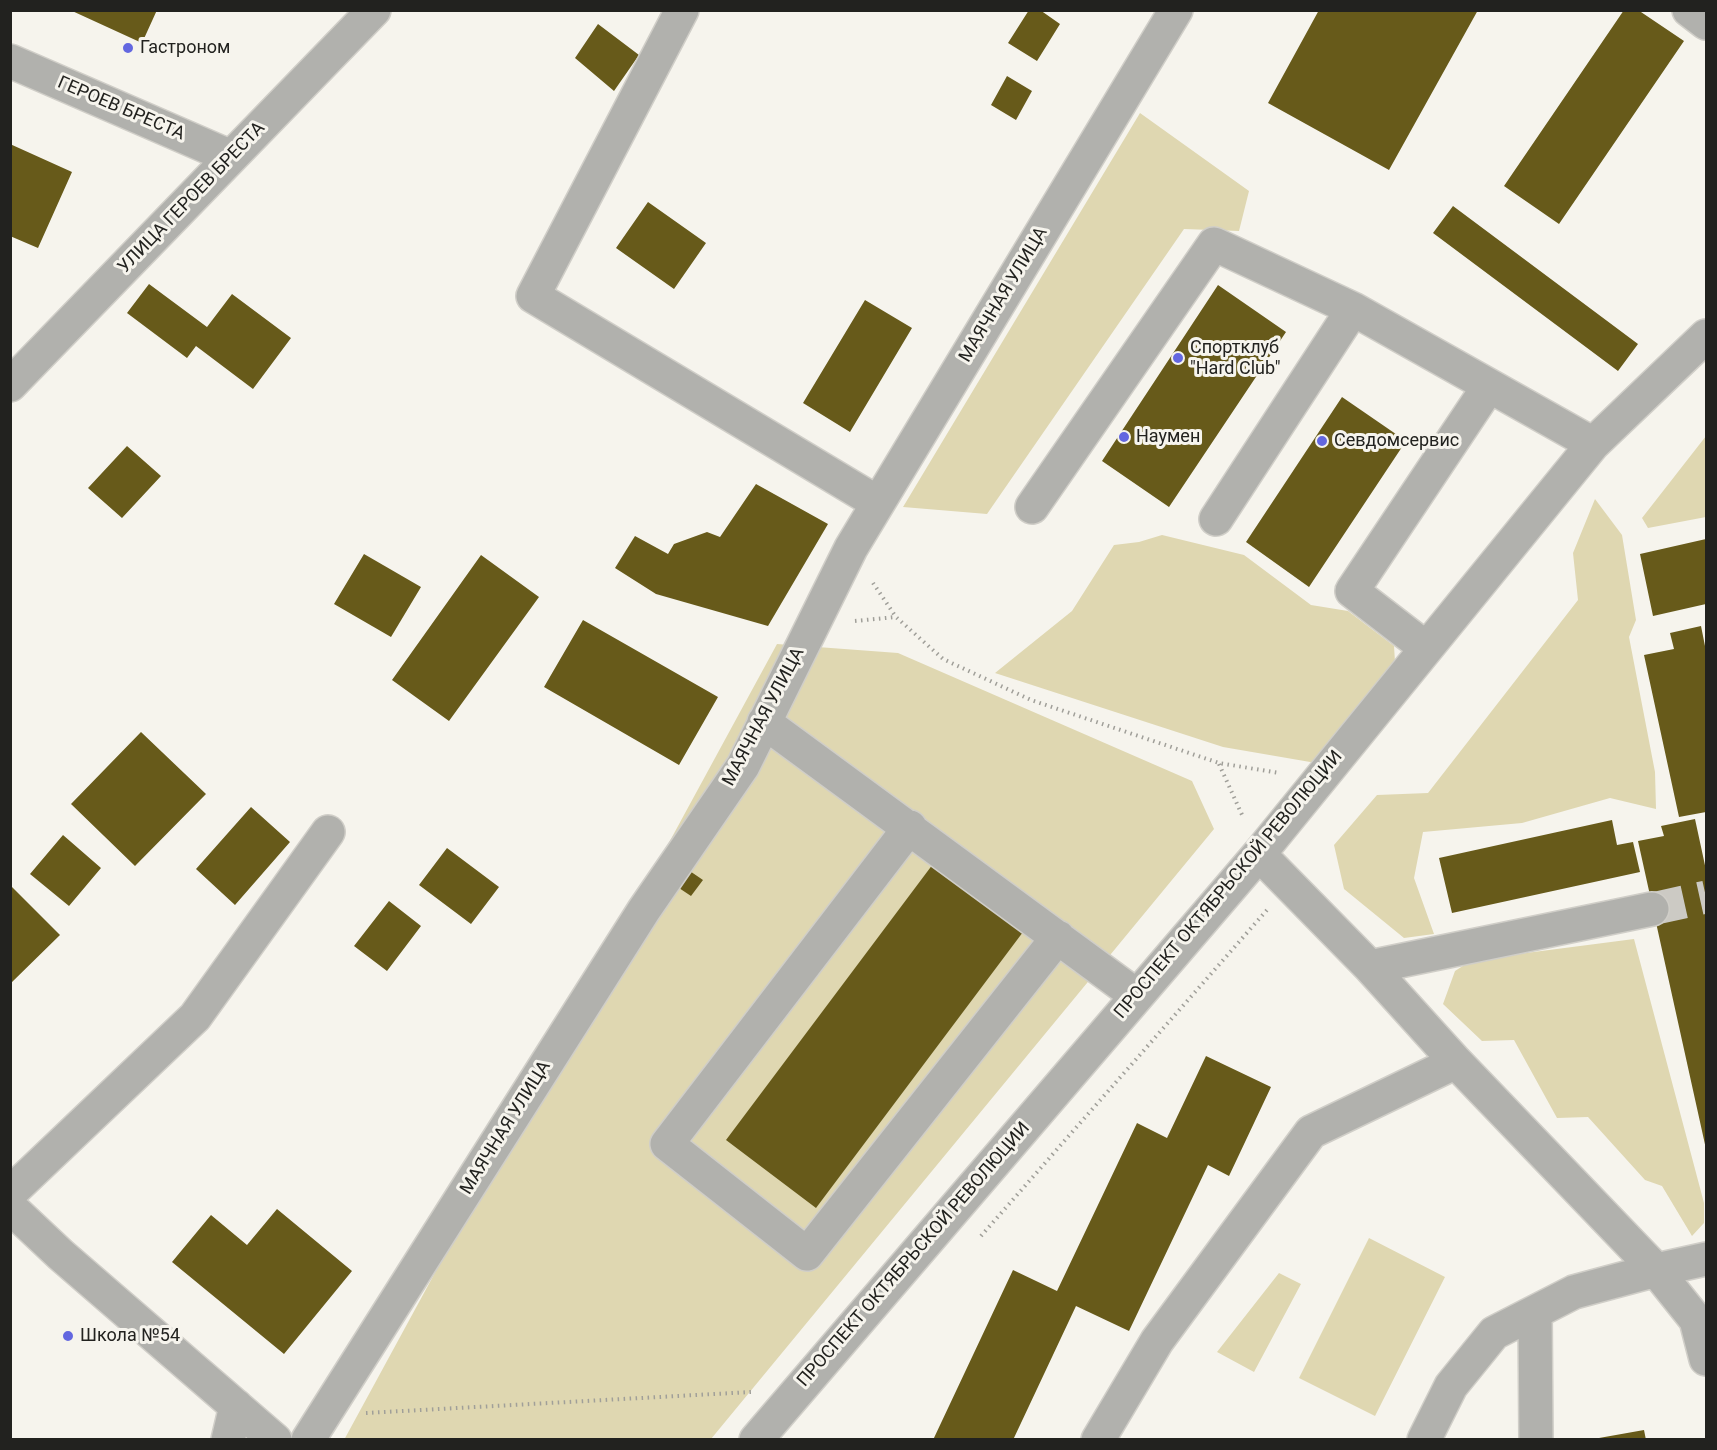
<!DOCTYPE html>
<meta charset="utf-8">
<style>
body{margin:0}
#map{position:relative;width:1717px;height:1450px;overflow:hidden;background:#f6f4ed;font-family:Roboto,sans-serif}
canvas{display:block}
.frame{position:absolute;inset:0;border:12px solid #22221f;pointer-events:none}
</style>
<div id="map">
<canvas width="1717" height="1450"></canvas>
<div class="frame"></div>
</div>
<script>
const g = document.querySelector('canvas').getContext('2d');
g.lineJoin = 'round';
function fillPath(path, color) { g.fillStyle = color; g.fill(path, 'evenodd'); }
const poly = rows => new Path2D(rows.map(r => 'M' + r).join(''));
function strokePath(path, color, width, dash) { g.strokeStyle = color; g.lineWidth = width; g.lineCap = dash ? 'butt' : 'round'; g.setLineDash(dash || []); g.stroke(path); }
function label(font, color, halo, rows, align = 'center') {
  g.font = font + ' Roboto,sans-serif'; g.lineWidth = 6; g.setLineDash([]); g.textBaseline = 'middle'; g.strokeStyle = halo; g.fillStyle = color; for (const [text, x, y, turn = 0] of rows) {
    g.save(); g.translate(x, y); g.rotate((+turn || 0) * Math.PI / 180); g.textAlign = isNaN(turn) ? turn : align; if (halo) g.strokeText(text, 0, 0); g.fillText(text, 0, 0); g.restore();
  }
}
fillPath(poly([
 [1140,113,1249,191,1239,231,1184,229,987,514,903,507],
 [1706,436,1706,517,1648,528,1642,518],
 [1595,499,1622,535,1636,620,1629,637,1655,772,1656,809,1610,798,1522,823,1423,832,1414,878,1434,934,1404,938,1344,889,1334,845,1377,795,1428,793,1578,600,1573,553],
 [1162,535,1244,555,1311,605,1348,611,1394,646,1395,662,1316,763,1223,747,995,673,1072,611,1114,545,1139,542],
 [777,644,898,653,1192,781,1214,829,711,1439,344,1440],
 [1634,939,1704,1203,1704,1223,1692,1236,1662,1186,1645,1180,1588,1117,1557,1118,1514,1040,1482,1041,1443,1004,1455,971,1472,960],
 [1369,1238,1445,1277,1375,1416,1299,1378],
 [1279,1273,1301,1284,1254,1372,1217,1352]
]), '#dfd7b1');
fillPath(poly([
 [70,10,157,10,142,43],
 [1029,10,1040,10,1060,24,1037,61,1008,43],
 [1319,10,1478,10,1389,170,1268,103],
 [1624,10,1638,10,1684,41,1559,224,1504,186],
 [598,24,639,55,614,91,575,58],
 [1007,76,1032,91,1016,120,991,105],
 [10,144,72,172,38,248,10,236],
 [648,202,706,243,674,289,616,248],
 [1453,206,1638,344,1618,371,1433,233],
 [149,284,207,327,232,294,291,338,253,389,196,346,187,358,127,313],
 [1218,285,1286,332,1169,507,1102,461],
 [865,300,912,328,850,432,803,403],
 [1342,397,1406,441,1309,587,1246,542],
 [127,446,161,476,122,518,88,488],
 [756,484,828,524,768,626,656,594,615,568,635,536,668,554,674,544,707,532,720,537],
 [1706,539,1706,604,1653,616,1640,554],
 [364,554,421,587,391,637,334,604],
 [481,555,539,597,449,721,392,680],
 [583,620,718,697,679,765,544,687],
 [1701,626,1706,651,1706,812,1679,817,1644,655,1674,649,1670,633],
 [141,732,206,794,135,866,71,804],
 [251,807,290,842,235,905,196,869],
 [1695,819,1706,870,1706,1149,1638,841,1664,836,1661,826],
 [1612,820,1617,845,1633,842,1640,872,1452,913,1439,858],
 [63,835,101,868,69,906,30,874],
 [447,848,499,887,471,924,419,885],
 [936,860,1026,928,816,1208,726,1140],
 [678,863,703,880,691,896,667,880],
 [10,885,60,935,10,984],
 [389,901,421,926,387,971,354,946],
 [1206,1056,1271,1087,1229,1176,1208,1165,1129,1331,1076,1306,1013,1440,933,1440,1013,1270,1057,1291,1137,1123,1167,1138],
 [277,1209,352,1271,284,1354,172,1262,211,1215,247,1245],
 [1644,1430,1646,1440,1599,1440,1599,1438]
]), '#675a1a');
strokePath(poly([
 [1652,909,1706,897]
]), '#cccac4', 33, [33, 16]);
const minor = poly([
 [682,10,533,296,878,503],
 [1689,10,1706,23],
 [10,61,231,157],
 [10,385,374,10],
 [1032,507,1214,244,1353,309],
 [1216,519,1353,309,1593,444],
 [1426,648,1352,591,1489,386],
 [764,722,1137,996],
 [910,827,667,1144,807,1254,1058,937],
 [1259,854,1370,967,1456,1062,1656,1270,1706,1259],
 [1370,967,1652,909],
 [10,1193,195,1017,328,832],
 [10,1207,61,1255,275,1440],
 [1535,1312,1536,1440],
 [228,1440,236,1406],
 [308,1440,644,910,743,766,851,548,1176,10],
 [756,1440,1259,854,1593,444,1706,336],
 [1098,1440,1157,1341,1311,1132,1456,1062],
 [1424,1440,1451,1386,1494,1333,1574,1292,1656,1270,1696,1320,1706,1359]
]);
strokePath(minor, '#d0cec8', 36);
strokePath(poly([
 [873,583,896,617,943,659,1031,700,1219,763,1279,773],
 [855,621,896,617],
 [1219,764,1243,817],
 [981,1236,1267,910],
 [366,1413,751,1392]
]), '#a09f99', 4, [1.5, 4.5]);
strokePath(minor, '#b1b1ad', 33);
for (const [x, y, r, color] of [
 [128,48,6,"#6367e0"],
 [1178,358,6,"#6367e0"],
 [1124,437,6,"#6367e0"],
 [1322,441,6,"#6367e0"],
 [68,1336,6,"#6367e0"]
]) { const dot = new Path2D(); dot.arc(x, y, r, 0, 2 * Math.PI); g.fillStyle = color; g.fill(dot); strokePath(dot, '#f6f4ed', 2); }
label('18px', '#22221f', '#f6f4ed', [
 ["Гастроном",140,48],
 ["Спортклуб",1190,348],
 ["\"Hard Club\"",1190,369],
 ["Наумен",1136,437],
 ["Севдомсервис",1334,441],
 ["Школа №54",80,1336]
], 'left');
label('18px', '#22221f', '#f6f4ed', [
 ["ГЕРОЕВ БРЕСТА",121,109,23],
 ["УЛИЦА ГЕРОЕВ БРЕСТА",192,198,-46],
 ["МАЯЧНАЯ УЛИЦА",1004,295,-59],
 ["МАЯЧНАЯ УЛИЦА",764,717,-62],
 ["ПРОСПЕКТ ОКТЯБРЬСКОЙ РЕВОЛЮЦИИ",1229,885,-50],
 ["МАЯЧНАЯ УЛИЦА",506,1128,-58],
 ["ПРОСПЕКТ ОКТЯБРЬСКОЙ РЕВОЛЮЦИИ",914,1255,-49]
]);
</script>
